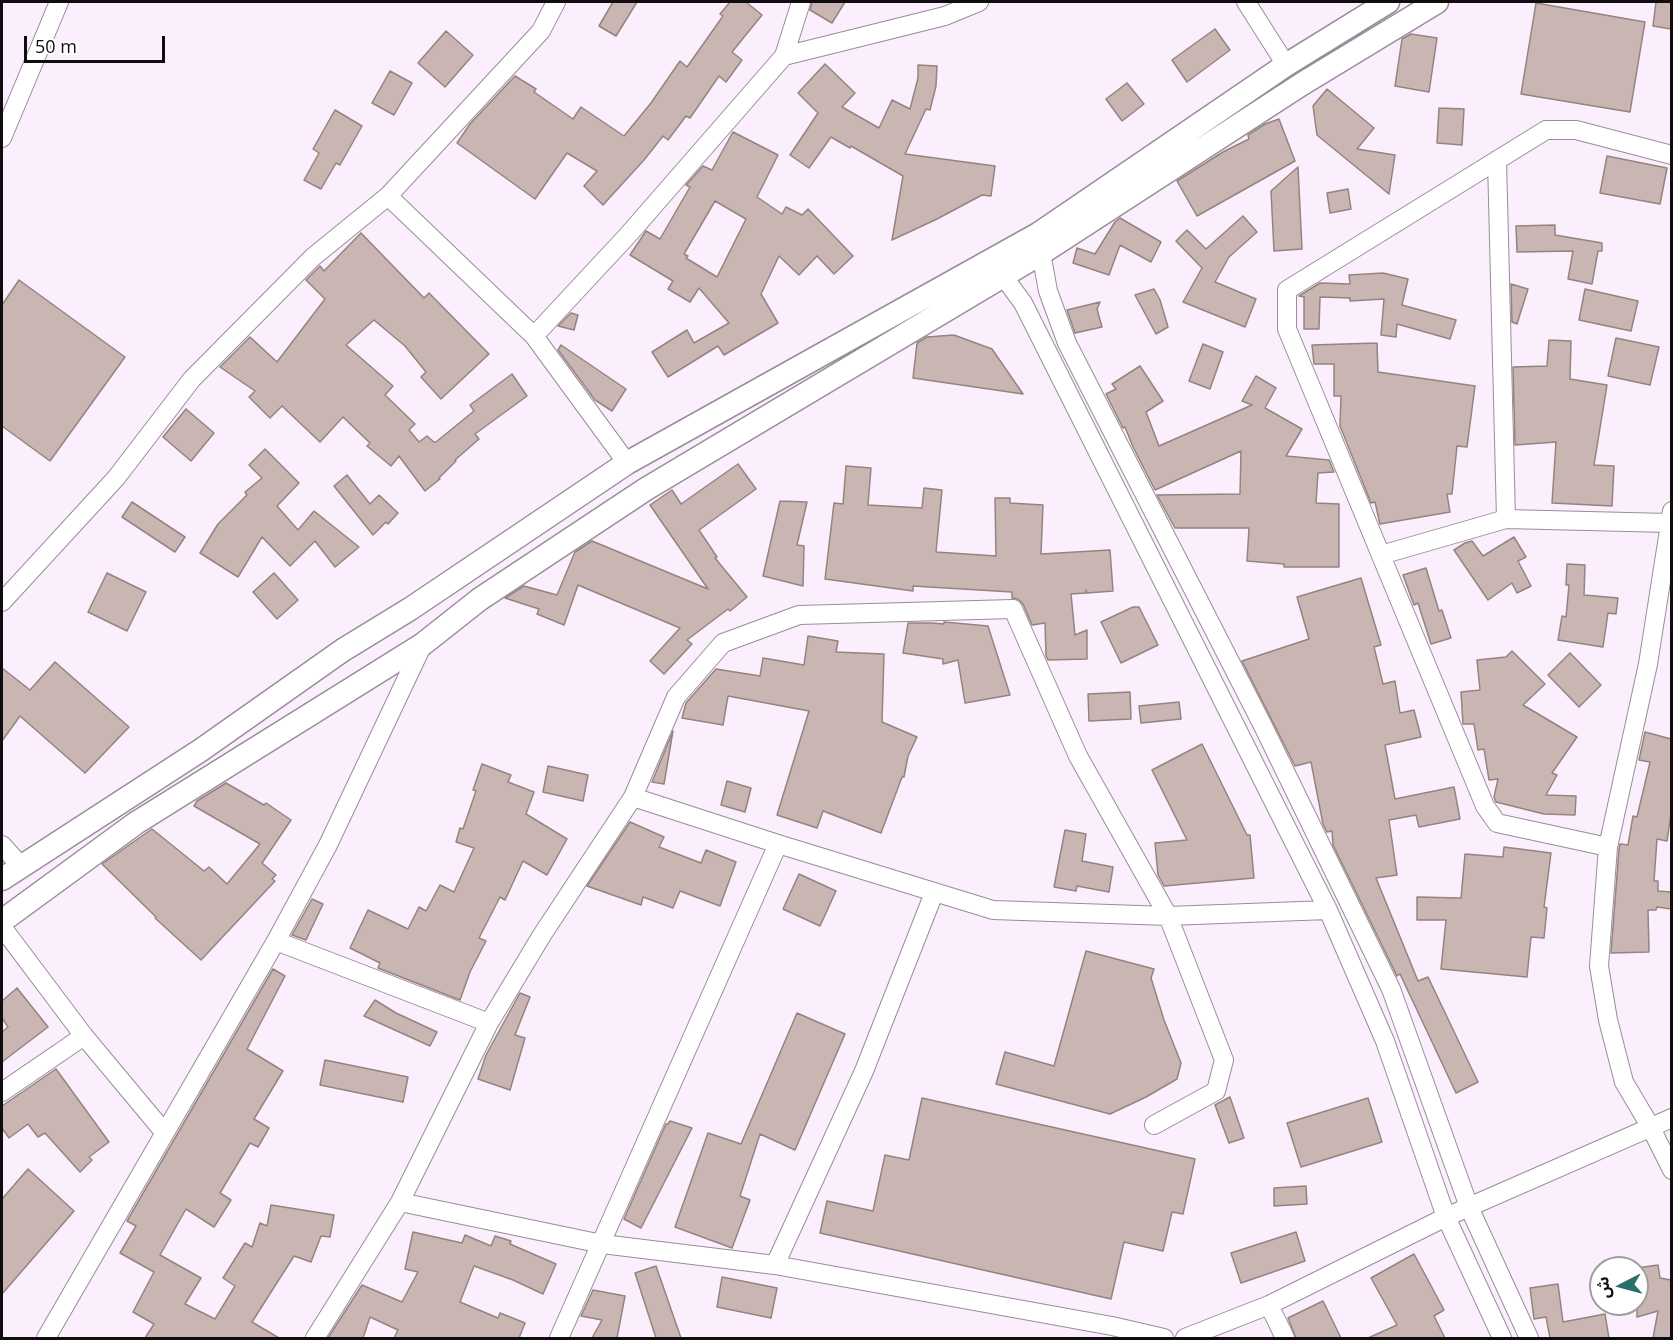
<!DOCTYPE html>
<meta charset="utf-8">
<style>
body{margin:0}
#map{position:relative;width:1673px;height:1340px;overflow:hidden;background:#fceffd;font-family:"Open Sans","Noto Sans Arabic",sans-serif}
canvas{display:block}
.frame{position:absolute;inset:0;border:3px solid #100c10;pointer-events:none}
.north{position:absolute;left:1589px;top:1256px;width:60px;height:60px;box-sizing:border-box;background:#fff;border:2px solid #9f9e9f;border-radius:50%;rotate:264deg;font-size:16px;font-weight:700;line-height:24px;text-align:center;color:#100c10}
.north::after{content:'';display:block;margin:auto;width:21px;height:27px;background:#28716b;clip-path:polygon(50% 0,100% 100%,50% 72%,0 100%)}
.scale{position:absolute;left:24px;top:36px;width:141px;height:27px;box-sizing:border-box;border:3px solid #100c10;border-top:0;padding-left:8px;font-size:18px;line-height:21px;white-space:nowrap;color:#100c10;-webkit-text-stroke:4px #fff;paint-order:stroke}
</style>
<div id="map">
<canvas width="1673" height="1340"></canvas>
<div class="frame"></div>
<div class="north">ش</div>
<div class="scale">50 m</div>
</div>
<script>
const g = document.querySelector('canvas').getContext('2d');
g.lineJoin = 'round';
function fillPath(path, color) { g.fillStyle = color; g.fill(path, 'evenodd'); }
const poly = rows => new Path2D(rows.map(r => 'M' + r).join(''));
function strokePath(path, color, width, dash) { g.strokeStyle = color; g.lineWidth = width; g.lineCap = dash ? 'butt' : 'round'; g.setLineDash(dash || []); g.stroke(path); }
const building = poly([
 [613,2,637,2,616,36,599,26,613,2],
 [730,2,746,2,762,15,732,52,742,60,726,82,719,76,690,118,686,116,668,140,663,136,644,160,603,205,584,186,597,171,567,153,535,199,457,143,470,124,515,76,536,89,534,92,573,119,581,107,624,136,651,103,680,61,687,67,723,16,720,14,730,2],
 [812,2,845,2,832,23,810,10,812,2],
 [1656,2,1671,2,1671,29,1653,26,1656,2],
 [1536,3,1645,22,1630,112,1521,94,1536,3],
 [1215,29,1230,50,1187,82,1172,60,1215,29],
 [446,31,473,55,445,87,418,63,446,31],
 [1411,34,1437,38,1429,92,1395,86,1402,39,1411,34],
 [825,64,855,93,842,107,879,128,892,100,910,109,918,78,918,65,937,66,936,86,930,110,926,109,905,154,995,166,991,196,982,195,937,219,892,240,903,176,851,146,850,148,831,137,809,168,790,155,818,113,798,93,825,64],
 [390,71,412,83,394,115,372,103,390,71],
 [1127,83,1144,104,1122,121,1106,99,1127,83],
 [1327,89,1374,128,1357,149,1395,155,1389,194,1317,135,1313,106,1327,89],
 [1439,108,1464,109,1462,145,1437,143,1439,108],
 [335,110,362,126,340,165,336,163,321,189,304,180,319,153,313,149,335,110],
 [1279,119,1295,161,1197,216,1177,181,1223,152,1249,139,1248,135,1265,124,1279,119],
 [733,132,778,155,757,197,782,214,786,207,802,215,808,209,853,256,834,274,817,256,799,275,779,256,761,294,778,323,724,355,718,346,668,377,652,352,687,330,694,343,729,323,699,288,690,302,668,289,673,281,630,255,646,231,660,239,690,187,686,185,703,166,712,170,733,132],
 [715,201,746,219,717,277,686,258,688,256,684,254,715,201],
 [1607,156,1667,168,1660,204,1600,193,1607,156],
 [1298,167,1302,249,1274,251,1271,191,1298,167],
 [1348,189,1351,209,1330,213,1327,193,1348,189],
 [1243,216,1257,232,1229,257,1215,282,1256,299,1245,327,1183,302,1202,268,1176,241,1187,230,1206,249,1243,216],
 [1120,218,1161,242,1151,262,1120,245,1109,275,1073,263,1077,248,1095,254,1115,222,1120,218],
 [1555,225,1555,235,1602,243,1602,251,1598,251,1592,284,1568,279,1573,251,1517,252,1516,226,1555,225],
 [361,233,424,298,429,293,489,354,441,399,421,377,426,372,405,346,374,320,346,345,393,386,385,395,415,424,409,430,419,442,427,436,434,442,436,442,474,411,470,405,512,374,527,396,475,434,479,439,455,460,456,461,439,478,440,479,425,491,399,456,391,466,367,446,370,443,343,417,320,442,282,406,270,418,249,397,255,391,220,367,250,337,277,362,325,299,306,280,320,266,324,271,361,233],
 [1383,273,1408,279,1402,305,1456,320,1450,339,1397,324,1396,337,1381,335,1384,299,1350,301,1350,298,1320,297,1319,329,1304,329,1304,297,1299,296,1320,283,1350,284,1349,275,1383,273],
 [19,280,125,357,50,461,2,426,2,305,19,280],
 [1511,284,1528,289,1517,324,1512,322,1511,284],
 [1154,289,1160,300,1168,327,1156,334,1135,295,1154,289],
 [1585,289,1638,301,1631,331,1579,320,1585,289],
 [1100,302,1097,309,1102,327,1075,333,1067,310,1100,302],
 [571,313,578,315,574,330,558,326,571,313],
 [954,335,992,349,1023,394,913,378,917,343,927,337,954,335],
 [1616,338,1659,347,1650,385,1608,376,1616,338],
 [1549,340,1571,341,1570,379,1607,385,1594,465,1614,466,1612,506,1552,503,1556,442,1515,445,1513,367,1547,366,1549,340],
 [1377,343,1378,372,1475,386,1467,447,1457,446,1452,494,1447,494,1450,512,1380,524,1375,502,1371,503,1340,426,1341,396,1334,396,1334,364,1314,364,1312,345,1377,343],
 [1203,344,1223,352,1210,389,1189,381,1203,344],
 [561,345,626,389,612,411,595,400,558,350,561,345],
 [1140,366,1163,401,1146,412,1159,446,1252,405,1242,401,1256,376,1276,388,1265,408,1302,429,1286,456,1329,460,1334,472,1318,473,1316,503,1339,504,1339,567,1284,567,1284,564,1247,561,1249,528,1175,528,1157,495,1240,494,1241,451,1155,490,1133,447,1125,427,1123,428,1106,394,1116,389,1112,384,1140,366],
 [186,409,214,433,191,461,163,437,186,409],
 [265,449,299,483,277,506,298,530,314,511,359,547,335,567,315,541,290,566,262,537,238,577,200,553,218,524,247,495,245,492,262,478,249,465,265,449],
 [738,464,756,489,699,530,717,557,715,558,747,597,730,611,728,609,687,640,692,644,664,674,650,661,680,628,578,585,564,625,537,614,539,609,505,598,524,586,557,595,575,552,592,541,708,589,650,505,672,490,681,504,738,464],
 [846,466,871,468,868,505,922,508,924,488,942,490,936,552,996,556,995,498,1010,498,1010,503,1043,505,1041,554,1110,550,1113,591,1087,593,1086,590,1086,593,1071,594,1075,635,1087,630,1087,659,1048,660,1046,656,1045,623,1032,625,1023,604,1018,599,1012,598,1012,592,913,586,913,591,825,579,834,503,843,504,846,466],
 [347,475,370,504,379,495,398,513,388,524,386,522,373,535,334,486,347,475],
 [780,501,807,502,797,545,804,546,803,586,763,576,780,501],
 [132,502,185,537,175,552,122,517,132,502],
 [1514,537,1526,557,1518,561,1531,586,1517,593,1512,583,1488,600,1454,550,1465,543,1472,541,1483,556,1514,537],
 [1567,564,1585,565,1584,595,1618,598,1616,614,1608,613,1603,647,1558,640,1562,616,1566,617,1569,585,1566,585,1567,564],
 [1426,568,1439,611,1442,610,1451,638,1431,644,1418,603,1414,605,1403,575,1426,568],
 [107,573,146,592,127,631,88,612,107,573],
 [274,573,298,600,277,619,253,592,274,573],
 [1361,578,1381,645,1374,647,1383,684,1395,681,1400,713,1414,710,1421,737,1385,745,1395,799,1454,787,1460,819,1419,827,1416,815,1389,820,1397,875,1376,878,1418,981,1428,977,1478,1082,1456,1093,1400,974,1397,976,1333,845,1332,831,1327,832,1323,824,1311,762,1295,766,1242,661,1309,639,1297,597,1361,578],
 [1133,607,1139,607,1158,645,1121,663,1101,622,1133,607],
 [944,622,988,626,1010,695,965,703,958,660,943,664,943,659,903,653,908,623,932,623,944,624,944,622],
 [808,636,838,641,836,652,884,654,882,722,917,737,908,756,904,777,902,777,881,833,823,811,817,828,777,815,809,711,728,696,723,725,682,718,686,703,716,669,760,676,763,658,804,665,808,636],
 [1512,651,1545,684,1523,705,1577,737,1552,773,1557,775,1546,795,1576,796,1575,815,1544,814,1496,802,1494,797,1498,779,1489,780,1484,749,1478,750,1474,724,1463,724,1461,692,1480,690,1477,660,1506,657,1512,651],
 [1570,653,1601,685,1579,707,1548,675,1570,653],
 [55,662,129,727,85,773,20,716,2,741,2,668,30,690,55,662],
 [1130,692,1131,719,1089,721,1088,694,1130,692],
 [1179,702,1181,719,1141,723,1139,706,1179,702],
 [673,731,664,784,652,782,673,731],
 [1645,732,1671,739,1671,814,1667,841,1657,839,1654,881,1658,881,1658,891,1671,892,1671,909,1657,907,1656,910,1648,910,1649,952,1611,953,1619,849,1620,844,1628,845,1633,816,1637,817,1650,762,1639,760,1645,732],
 [1202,744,1247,835,1250,835,1254,878,1164,886,1158,875,1155,843,1187,840,1152,770,1202,744],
 [482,764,511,775,508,782,534,792,526,814,567,839,547,875,523,861,505,900,500,897,479,938,486,941,470,972,460,1000,378,968,380,963,350,948,368,910,408,929,419,907,426,911,440,885,454,892,474,848,456,842,460,828,463,829,476,791,473,790,482,764],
 [548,766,588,775,583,801,543,792,548,766],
 [727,781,751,788,745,812,721,805,727,781],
 [226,783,264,805,266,803,291,820,262,863,276,875,272,879,275,881,201,960,155,918,156,917,102,864,152,829,204,871,209,867,227,884,260,844,194,806,197,801,226,783],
 [630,822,664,837,659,847,701,863,706,850,736,862,720,906,680,891,673,908,643,897,641,905,587,886,630,822],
 [1065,830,1086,834,1082,861,1113,867,1109,892,1077,886,1076,891,1054,887,1065,830],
 [1504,847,1551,853,1544,907,1547,908,1544,938,1531,937,1527,977,1441,969,1446,920,1417,920,1417,897,1461,898,1465,854,1503,857,1504,847],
 [799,874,836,891,820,926,783,909,799,874],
 [312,899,323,904,306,940,292,935,312,899],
 [1086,951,1154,969,1151,978,1164,1020,1181,1063,1177,1079,1146,1097,1110,1114,996,1084,1005,1052,1054,1066,1086,951],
 [273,969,285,976,247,1049,283,1071,254,1119,269,1128,258,1147,250,1143,220,1193,231,1200,214,1227,186,1209,160,1255,201,1278,185,1304,215,1319,235,1286,223,1278,245,1243,252,1247,260,1223,267,1226,271,1205,334,1215,330,1237,321,1236,311,1262,294,1256,252,1322,279,1338,145,1338,154,1324,133,1312,154,1272,120,1253,136,1226,127,1221,273,969],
 [17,988,48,1027,2,1062,2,1032,8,1027,2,1018,2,1001,17,988],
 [520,993,530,997,515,1035,525,1038,510,1090,478,1079,486,1055,520,993],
 [375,1000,396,1013,437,1032,430,1046,364,1016,375,1000],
 [797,1013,845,1034,795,1150,760,1134,740,1196,750,1200,732,1248,675,1227,708,1133,741,1144,797,1013],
 [325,1060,408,1077,403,1102,320,1085,325,1060],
 [56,1069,109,1142,89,1157,92,1160,80,1172,45,1133,38,1137,28,1124,9,1138,2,1128,2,1106,56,1069],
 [1230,1097,1244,1138,1229,1143,1215,1105,1230,1097],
 [922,1098,1195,1159,1183,1214,1172,1212,1163,1251,1124,1242,1111,1299,820,1233,827,1201,873,1211,885,1155,909,1160,922,1098],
 [1368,1098,1382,1142,1301,1167,1287,1123,1368,1098],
 [670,1121,692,1128,641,1228,624,1219,666,1124,668,1124,670,1121],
 [28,1169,74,1211,2,1294,2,1199,28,1169],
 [1306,1186,1307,1204,1274,1206,1274,1188,1306,1186],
 [413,1232,462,1243,465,1235,491,1246,495,1236,511,1241,510,1244,556,1264,543,1294,513,1280,474,1266,460,1302,498,1318,500,1313,525,1323,519,1338,394,1338,398,1330,370,1317,363,1338,328,1338,362,1285,402,1302,418,1272,405,1269,413,1232],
 [1296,1232,1305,1261,1241,1283,1231,1253,1296,1232],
 [1414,1254,1444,1310,1434,1316,1445,1338,1368,1338,1397,1325,1371,1278,1414,1254],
 [1658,1265,1660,1278,1671,1280,1671,1338,1653,1338,1658,1311,1637,1317,1637,1268,1658,1265],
 [656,1266,681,1338,656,1338,635,1273,656,1266],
 [722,1277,777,1288,771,1318,717,1307,722,1277],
 [1558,1284,1563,1322,1605,1314,1609,1338,1550,1338,1546,1317,1534,1319,1530,1288,1558,1284],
 [593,1290,625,1296,617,1338,592,1338,602,1320,581,1316,593,1290],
 [1323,1301,1341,1338,1296,1338,1288,1318,1323,1301]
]);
fillPath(building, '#c9b6b2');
strokePath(building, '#958380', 1.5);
const minor = poly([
 [1246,2,1286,65],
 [784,56,945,16,979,2],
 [2,138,59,2],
 [1497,160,1506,519],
 [388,196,534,336,627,463],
 [1039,242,1048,291,1067,343,1263,726,1391,989,1469,1207,1529,1338],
 [993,269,1003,276,1023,303,1328,910,1385,1041,1446,1217,1502,1338],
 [534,336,628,235,784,56,801,2],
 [1672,511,1648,664,1608,847,1599,966,1608,1020,1624,1082,1650,1126,1672,1170],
 [1381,555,1506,519,1669,523],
 [2,602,116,478,192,379,313,257,388,196,541,31,556,2],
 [633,797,778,844,993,910,1168,916,1328,910],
 [2,845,20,865],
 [1608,847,1497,823,1485,806,1287,329,1287,290,1546,130,1576,130,1672,155],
 [2,927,84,1036,164,1132],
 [276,941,489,1023],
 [2,1092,84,1036],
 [400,1202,602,1244,775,1265,1112,1326,1164,1338],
 [775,1265,864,1071,934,893],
 [1269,1305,1285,1338],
 [46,1338,276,941,328,845,423,644],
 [315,1338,400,1202,489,1023,542,935,633,797,676,697,723,643,799,615,1013,609,1078,756,1168,916,1224,1060,1216,1091,1154,1125],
 [559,1338,778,844],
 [1185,1338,1269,1305,1446,1217,1672,1118]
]);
const tertiary = poly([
 [2,879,201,750,343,650,410,609,627,463,1038,234,1286,65,1388,2],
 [2,921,136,823,423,644,480,599,646,489,1040,254,1302,84,1437,2]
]);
strokePath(minor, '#988d9a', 20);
strokePath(tertiary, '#988d9a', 25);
strokePath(minor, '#fff', 18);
strokePath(tertiary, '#fff', 22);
</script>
